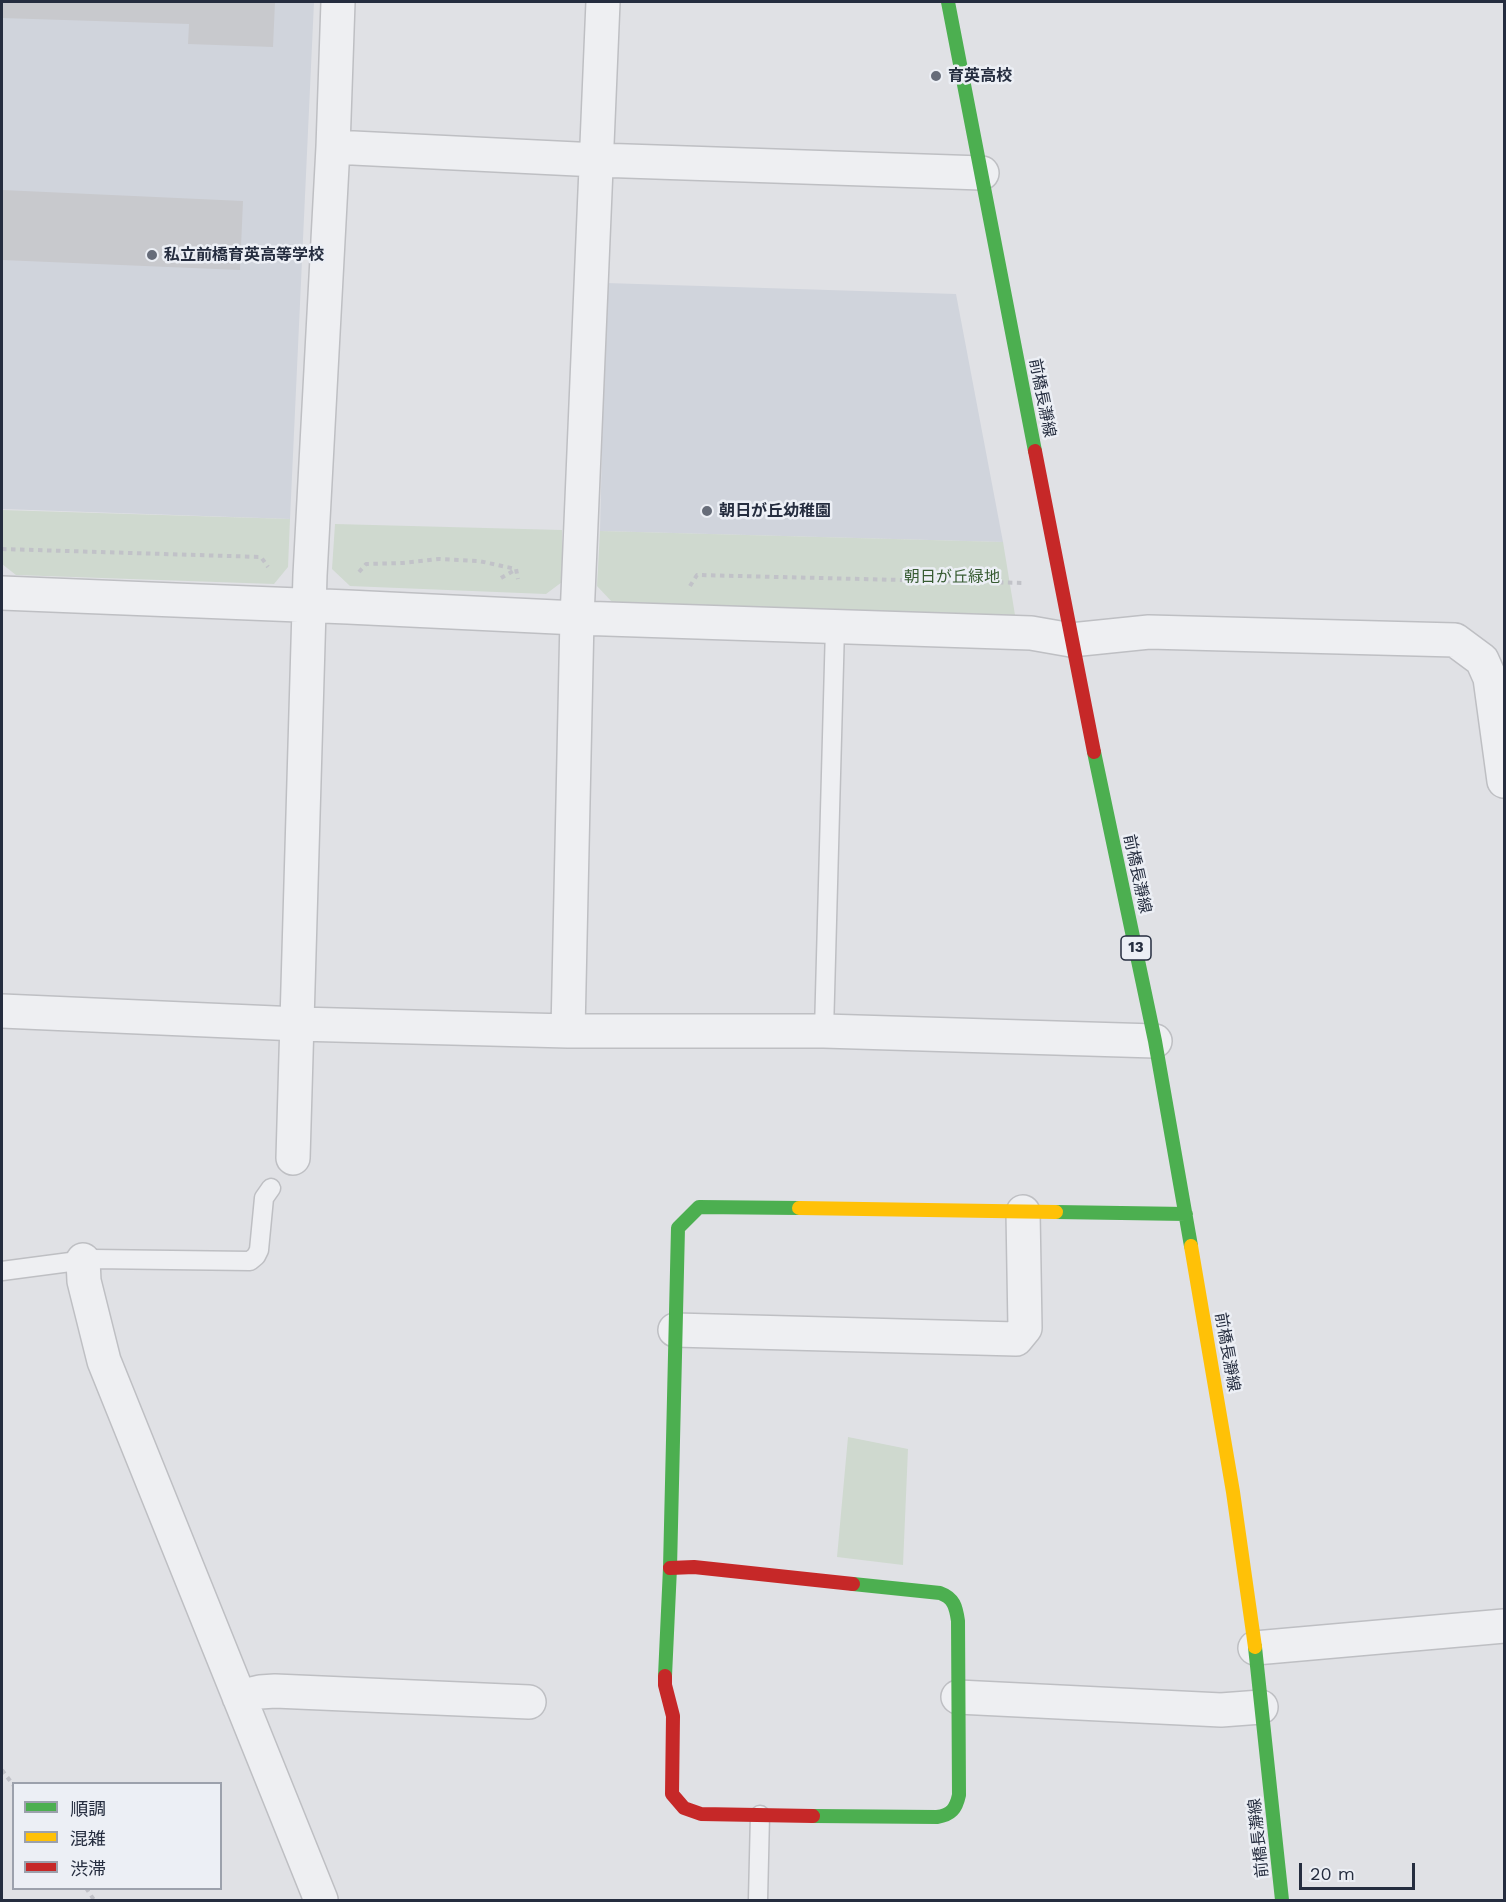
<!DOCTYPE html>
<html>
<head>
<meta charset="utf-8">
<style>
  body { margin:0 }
  #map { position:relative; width:1506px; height:1902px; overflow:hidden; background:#e0e1e5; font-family:"Work Sans","Noto Sans JP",sans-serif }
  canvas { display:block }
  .frame { position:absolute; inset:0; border:3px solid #252d3f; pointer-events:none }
  .legend { position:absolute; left:12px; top:1782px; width:210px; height:108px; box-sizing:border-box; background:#eceff5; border:2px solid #9ca1ac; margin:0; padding:8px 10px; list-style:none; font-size:18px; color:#252d3f }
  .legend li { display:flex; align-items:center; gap:12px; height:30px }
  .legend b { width:30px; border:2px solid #9ca1ac }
  .scale { position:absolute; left:1299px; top:1863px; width:116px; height:27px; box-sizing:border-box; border:3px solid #252d3f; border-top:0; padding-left:8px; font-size:18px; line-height:21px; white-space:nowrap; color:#252d3f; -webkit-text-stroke:4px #eceff5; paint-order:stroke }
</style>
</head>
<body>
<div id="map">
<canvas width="1506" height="1902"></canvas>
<div class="frame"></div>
<ul class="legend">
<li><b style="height:8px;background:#4caf50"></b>順調</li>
<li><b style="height:8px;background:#ffc107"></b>混雑</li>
<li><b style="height:8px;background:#c62828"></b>渋滞</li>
</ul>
<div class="scale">20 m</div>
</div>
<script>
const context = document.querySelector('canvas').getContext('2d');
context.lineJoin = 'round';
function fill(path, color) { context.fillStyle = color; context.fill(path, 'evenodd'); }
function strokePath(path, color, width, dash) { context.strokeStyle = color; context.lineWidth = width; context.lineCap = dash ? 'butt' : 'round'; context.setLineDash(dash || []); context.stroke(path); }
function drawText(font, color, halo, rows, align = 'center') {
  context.font = font + ' "Work Sans","Noto Sans JP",sans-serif'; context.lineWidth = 5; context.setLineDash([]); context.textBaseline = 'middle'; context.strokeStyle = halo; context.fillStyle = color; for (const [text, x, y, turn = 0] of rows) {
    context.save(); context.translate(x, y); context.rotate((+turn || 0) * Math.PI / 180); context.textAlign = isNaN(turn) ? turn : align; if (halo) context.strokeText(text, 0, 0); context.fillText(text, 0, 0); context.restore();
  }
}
fill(new Path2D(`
  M2,2H314L290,519L2,509Z
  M606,283L956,294L1003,542L600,531Z`), '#d0d4dc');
fill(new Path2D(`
  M2,510L290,519L288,567L274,584L16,575L2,564Z
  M335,524L562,530V582L546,594L350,586L332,569Z
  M600,531L1003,542L1015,615L613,603L597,586Z
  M848,1437L908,1449L903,1565L837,1557Z`), '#cfd9cf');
fill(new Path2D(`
  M2,2H275L273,47L188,44L189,24L2,18Z
  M2,190L243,201L240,270L2,260Z`), '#c8c9cd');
const lane = new Path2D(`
  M824,1031L835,627
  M2,1271L93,1259L250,1261L256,1256L259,1250L264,1198L271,1188
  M758,1900L760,1815`);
const street = new Path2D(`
  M333,147L597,160L982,173
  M2,593L348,607L577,618L1031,633L1071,640L1149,632L1455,640L1482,660L1490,678L1504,781
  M2,1011L298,1024L568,1031H824L1155,1041
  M568,1031L577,618L603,2
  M293,1158L310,575L333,147L338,2
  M83,1260L84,1281L104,1361L321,1900
  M675,1330L1016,1339L1025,1328L1023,1212
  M1255,1648L1504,1626
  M239,1697L260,1692L275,1691L529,1702
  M958,1697L1221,1710L1261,1707`);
strokePath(lane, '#bebfc3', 21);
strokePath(street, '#bebfc3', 36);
strokePath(new Path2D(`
  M2,549L261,557L268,567
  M359,572L366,564L403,563L439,559L479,561L516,569L518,579
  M501,578L515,570
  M690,586L697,575L1024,583
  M2,1770L14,1786
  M86,1888L94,1900`), '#c1c2c8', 4, [4.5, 4.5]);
strokePath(lane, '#eeeff2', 18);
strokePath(street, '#eeeff2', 33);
strokePath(new Path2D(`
  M948,2L1035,451
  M1094,752L1155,1041L1191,1246
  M1056,1212L1186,1214
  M1255,1647L1282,1900
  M665,1676L670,1568L678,1228L699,1207L799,1208
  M813,1816L937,1817C951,1815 956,1809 959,1795L958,1621C956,1607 954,1598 940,1593L853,1584`), '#4caf50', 14);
strokePath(new Path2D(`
  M799,1208L1056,1212
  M1191,1246L1233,1492L1255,1647`), '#ffc107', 14);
strokePath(new Path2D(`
  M1035,451L1094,752
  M670,1568L694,1567L853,1584
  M665,1676V1685L673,1716L672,1794L684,1808L701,1814L813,1816`), '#c62828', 14);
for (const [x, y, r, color] of [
  [936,76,6,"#666c79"],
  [152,255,6,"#666c79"],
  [707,511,6,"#666c79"]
]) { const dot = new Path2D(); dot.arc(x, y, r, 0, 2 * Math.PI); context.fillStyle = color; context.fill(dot); strokePath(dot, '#eceff5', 2); }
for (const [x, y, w] of [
  [1136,948,30]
]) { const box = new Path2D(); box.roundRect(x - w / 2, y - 12, w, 24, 4.5); context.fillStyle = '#eceff5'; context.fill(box); strokePath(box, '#252d3f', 1.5); }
drawText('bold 15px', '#252d3f', null, [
  ["13",1136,948]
]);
drawText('bold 16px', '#252d3f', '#eceff5', [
  ["育英高校",948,76],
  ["私立前橋育英高等学校",164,255],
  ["朝日が丘幼稚園",719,511]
], 'left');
drawText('16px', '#252d3f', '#eceff5', [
  ["前橋長瀞線",1042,398,79],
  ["前橋長瀞線",1137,874,78],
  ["前橋長瀞線",1227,1352,80],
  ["前橋長瀞線",1259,1838,-96]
]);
drawText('16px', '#375b32', '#eceff5', [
  ["朝日が丘緑地",952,577]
]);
</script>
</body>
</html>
